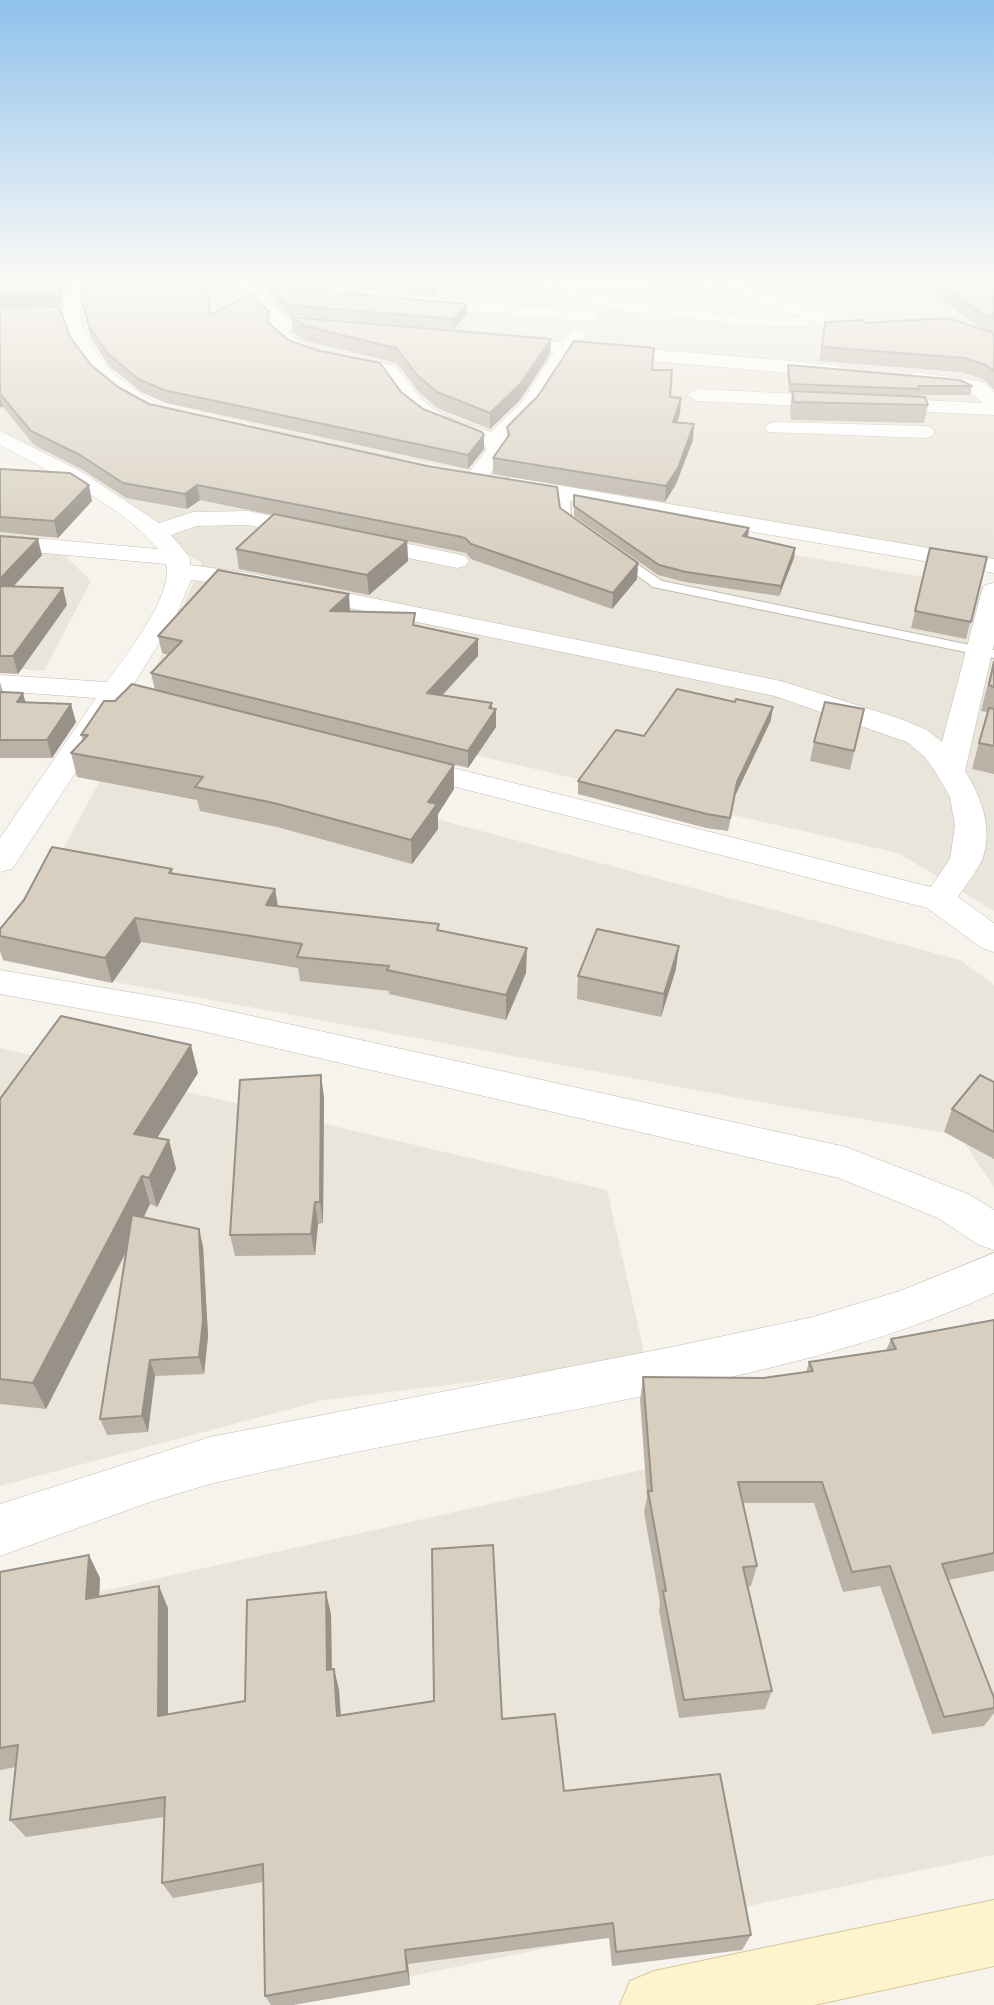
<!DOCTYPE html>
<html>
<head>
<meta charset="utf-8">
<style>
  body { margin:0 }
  canvas { display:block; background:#f6f3ec }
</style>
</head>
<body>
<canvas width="994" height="2005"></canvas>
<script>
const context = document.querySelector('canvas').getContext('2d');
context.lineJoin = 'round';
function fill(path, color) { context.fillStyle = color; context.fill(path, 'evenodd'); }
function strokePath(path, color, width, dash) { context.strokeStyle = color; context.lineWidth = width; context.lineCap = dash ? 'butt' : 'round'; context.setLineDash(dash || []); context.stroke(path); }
fill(new Path2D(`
  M114,279H502L662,323L872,326L801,292L745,279H994V562L356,451L171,404Z
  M0,321L26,368L468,499L994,589V911L898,853L150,680L202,563L0,437Z
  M0,493L91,581L44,671L0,667Z
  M125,735L960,960L994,985V1187L959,1135L782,1106L2,961Z
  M0,1048L607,1190L646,1361L324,1400L0,1486Z
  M972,1320L994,1356V1855L272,2005H0V1614L775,1440Z`), '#eae5da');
const service = new Path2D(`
  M564,489L570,492L571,517L584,526V532H576L559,518L558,492Z
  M616,550L662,581L994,650V658L653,587L612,557L610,554Z`);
const minor = new Path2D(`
  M72,279H88C62,330 110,378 153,401L156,405L153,409C118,418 68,345 63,315C61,301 66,291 72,279Z
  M231,279H248L287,318L347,324L350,328L347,332L341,333L289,329L288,332C314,357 362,356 396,366C429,414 437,414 491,432L522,402L554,352L494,346L491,342L494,338L500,337L561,342L572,329L578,328L587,333L579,343L836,365L845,371L836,377L571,354L535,410L504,442L507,449L483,484H467L464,479L487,449L484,444C429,424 415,425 382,374C347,363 294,365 270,333L273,324Z
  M514,279C552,277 587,294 624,301C681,312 743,315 801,317L740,295L653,284L645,279H687L743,286L831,316L877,320L886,325C874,336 826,326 810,320L809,326L803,327L750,325L624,311L516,282Z
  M419,297L591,312L599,317L591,322L413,305L411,302L413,299Z
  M915,372L981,381L994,392V415L697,401L687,395L697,389L983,403L968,390L908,382L906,378Z
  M775,422L925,426L932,428L935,432L932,436L925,438L768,432L765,428L768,424Z
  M0,431L82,472L159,523L193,512L248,511L457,554L465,556L469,561L465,566L457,568L248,525L196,526L171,535L190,558V565L248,573L781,681L901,719L927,730L942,742L982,590L985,585L994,583V644L965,771C981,797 994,829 982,860C976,873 965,885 958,897L994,923V952L982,948L927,908L394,771L390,765L394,759L405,756L931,887L950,859L955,826L950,797L936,773L925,757L907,742L775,696L248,587L191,580L177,614L132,687L182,700L186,706L182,712L172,714L122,702L12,869L0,872V838L96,698L0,691V675L107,682C125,656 174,596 166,564L0,549V535L158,549C121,504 51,473 0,445Z
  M510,477L994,559V573L502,489L499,484L502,479Z
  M0,970L193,1003L846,1147L968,1194L994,1210V1250L979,1245L938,1218L839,1178L193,1029L0,994Z
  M994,1253V1293C881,1345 759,1372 638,1397C495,1426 352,1450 210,1484L150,1502L0,1556V1504L210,1437L672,1347L813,1317L900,1291Z`);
const secondary = new Path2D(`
  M994,1900V1966L814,2005H620L630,1981L654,1971Z`);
strokePath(service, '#c2bbae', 2);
strokePath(minor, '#c2bbae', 1);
strokePath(secondary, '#d6c79b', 2);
fill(service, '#fff');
fill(minor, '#fff');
fill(secondary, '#fff3cd');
fill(new Path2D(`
  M293,279H438L436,296L294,284Z
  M914,279H994V333L979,327Z
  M269,287L467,304V314L453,330L288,315L270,297Z
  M81,297L270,325L290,341L401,392L423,409L484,449L468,469L166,403L141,392L109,366L91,339Z
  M0,309L70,337L91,365L118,387L149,404L560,508L638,563L637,579L612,609L471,559L466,553L407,541L408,561L369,595L239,569L236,549L273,515L200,500L187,509L126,498L83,470L34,445L3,407H0Z
  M291,317L551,339L550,354L520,400L490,429L437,408L419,392L397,363L306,341L293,332Z
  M825,322L865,323L994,333V389L983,379L961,372L819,361Z
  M788,365L972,386L970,395H918L917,397L928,405L924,423L791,420L790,408L792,393L789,392L787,374Z
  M652,370L670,397L681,398L680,413L677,423L693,440L676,484L665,502L493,474V458L507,438V427Z
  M0,469L92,501L58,538L0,532Z
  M574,495L748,537L795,548L794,558L779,596L685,582L658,575L574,516Z
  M0,536L42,555L14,586L67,605L18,674L0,673Z
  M930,548L987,557L966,639L911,628Z
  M350,611L415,625L478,656L442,696L492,703V709L496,727L468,768L348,738L454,789L438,814V829L412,864L277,827L200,811L197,800L77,777L71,753L83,740L81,735L115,701L155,690L151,673L169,655L162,653L158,636Z
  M994,659V774L972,769L987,712L981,711Z
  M0,682L3,692L76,722L52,758H0Z
  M864,709L850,770L810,761L814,742Z
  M771,720L735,796L728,831L706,828L578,794V781L644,736Z
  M172,869L173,874L275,889L278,907L439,930L526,973L506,1020L389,994V991L300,981L298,968L141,942L112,983L3,960L0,951V929Z
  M676,969L661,1017L577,999L578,976Z
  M198,1073L157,1138L169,1140L176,1169L157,1207L150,1204L144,1217L203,1246L208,1336L204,1374L155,1376L148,1432L107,1435L100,1419L127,1251L46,1409L0,1404V1099Z
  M994,1082V1159L944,1132L952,1109Z
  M324,1097L323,1223L318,1224L315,1255L235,1256L230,1235Z
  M994,1320V1571L948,1580L994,1698V1713L984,1726L932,1734L880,1586L843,1592L814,1503H743L757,1566L751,1586L748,1587L772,1691L765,1709L679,1718L659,1611L660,1603L644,1512L647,1497L640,1400L643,1377L763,1378L806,1372L809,1362L886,1350L891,1339Z
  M0,1572L100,1578L99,1597L168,1608V1714L245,1701L331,1614L332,1670L334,1669L339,1690L341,1715L502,1719L564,1791L751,1935L742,1950L612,1966L609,1938L408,1964L410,1985L293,2005H271L265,1996L263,1882L173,1898L162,1883L164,1817L26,1837L10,1820L16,1767L0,1770Z`), '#bab2a6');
fill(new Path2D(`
  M60,279H69L63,291L61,304L0,308V296Z
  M436,279H438L436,296Z
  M467,304V314L453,330V319Z
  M551,339L550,354L520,400L490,429V413Z
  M0,396L3,407H0Z
  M681,398L680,413L672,438L673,422Z
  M694,424L693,440L676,484L665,502L666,486Z
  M484,435V449L468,469V455Z
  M89,485L92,501L58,538L54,521Z
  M197,485L200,500L187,509L185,494Z
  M749,528L748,538L743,536Z
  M38,539L42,555L0,601V579Z
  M407,541L408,561L369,595L367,575Z
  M795,548L794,558L779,596L781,586Z
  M638,563L637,579L612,609L613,593Z
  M63,588L67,605L18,674L13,656Z
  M349,594L350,611H330Z
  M478,639V656L427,711V693Z
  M23,693L28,711L17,702Z
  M492,703V715L496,709V727L468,768V751Z
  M71,704L76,722L52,758L47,740Z
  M773,707L771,720L735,796L728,831L737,782Z
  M454,765V789L438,814V829L412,864L411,840L428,802Z
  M275,889L279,913L266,905Z
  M135,918L141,942L112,983L105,958Z
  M679,946L676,969L661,1017L664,994Z
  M527,948L526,973L506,1020V995Z
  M191,1045L198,1073L142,1162L134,1134Z
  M321,1075L324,1097L323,1223L320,1202Z
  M169,1140L176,1169L157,1207L149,1178Z
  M142,1176L150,1204L46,1409L33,1383Z
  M315,1202L318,1224L315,1255L311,1234Z
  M199,1229L203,1246L208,1336L204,1374L199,1357Z
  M150,1360L155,1376L148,1432L142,1416Z
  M89,1555L100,1578L98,1621L86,1599Z
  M159,1586L168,1608V1736L158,1716Z
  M326,1592L331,1614L332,1691L327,1670Z
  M334,1669L339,1690L342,1736L337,1716Z
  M405,1950L408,1964L410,1985L407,1971Z`), '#979187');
const building = new Path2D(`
  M0,279H60L58,291L0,296Z
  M84,279H204L211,315L251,294L269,312L267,322L290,341L320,351L380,363L401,392L423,409L482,432L484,435L468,455L164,390L138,379L107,353L89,326L81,297L82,283Z
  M934,279H994V318L982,314Z
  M269,287L467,304L453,319L287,305Z
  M59,306L70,337L91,365L118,387L149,404L427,466L557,487L560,508L638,563L613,593L471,544L465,538L457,536L197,485L185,494L123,483L80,455L31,431L0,394V309Z
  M291,317L551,339L520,384L490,413L437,392L418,376L396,348L305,326Z
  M947,318L994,333V371L986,365L965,358L822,347L825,322L863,320L865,323Z
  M574,341L654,348L652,370H672L670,397L681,398L673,422L694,424L678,468L666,486L493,458L509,435L507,427L538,396Z
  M788,365L960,380L972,386H918L919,389L790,384Z
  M792,391L925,397L928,405L794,402Z
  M0,469L70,473L89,485L54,521L0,517Z
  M574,495L749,528L743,536L795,548L781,586L686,572L659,565L574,506Z
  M274,514L407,541L367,575L236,549Z
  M0,536L38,539L0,579Z
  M930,548L987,557L971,622L915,611Z
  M218,570L349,594L330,611L415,613L413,625L478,639L427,693L492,703L489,708L496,709L468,751L151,673L182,641L158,636Z
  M0,586L63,588L13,656H0Z
  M994,662V687L989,685Z
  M132,684L454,765L428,802L437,804L411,840L274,803L195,787L203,777L71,753L88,735H81L104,701H115Z
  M677,689L735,702L736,699L773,707L737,782L730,818L707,814L578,781L616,730L644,736Z
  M0,692L23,693L17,702L71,704L47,740H0Z
  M825,702L864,709L854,751L814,742Z
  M989,708L994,709V746L979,743Z
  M52,847L172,869L169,873L275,889L266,905L439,924L437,930L527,948L506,995L387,970L389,966L297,957L302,944L135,918L105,958L0,936V929L24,900Z
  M597,929L679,946L664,994L578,976Z
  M61,1016L191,1045L134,1134L169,1140L149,1178L142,1176L33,1383L0,1379V1099Z
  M321,1075L320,1202H315L311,1234L230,1235L240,1080Z
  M980,1075L994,1082V1132L952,1109Z
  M132,1215L199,1229L203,1320L199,1357L150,1360L142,1416L100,1419Z
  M994,1320V1553L942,1564L994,1698V1708L944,1717L890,1566L852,1572L822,1482H738L757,1566L743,1567L772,1691L684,1700L663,1591H666L648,1491H652L643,1377L763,1378L813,1371L809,1362L896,1349L891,1339Z
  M493,1545L502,1719L555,1714L564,1791L720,1774L751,1935L616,1952L613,1923L405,1950L407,1971L265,1996L263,1864L162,1883L165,1797L10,1820L18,1745L0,1748V1572L89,1555L86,1599L159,1586L158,1716L245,1701L247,1600L326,1592L327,1670L334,1669L337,1716L434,1701L432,1549Z`);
fill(building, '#d8cfc1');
strokePath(building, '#979187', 2);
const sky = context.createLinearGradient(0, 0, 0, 559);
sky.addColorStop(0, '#8fc1ec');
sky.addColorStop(0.5, '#fbfaf6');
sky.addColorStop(1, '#fbfaf600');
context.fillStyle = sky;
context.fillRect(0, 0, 994, 559);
</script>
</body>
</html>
